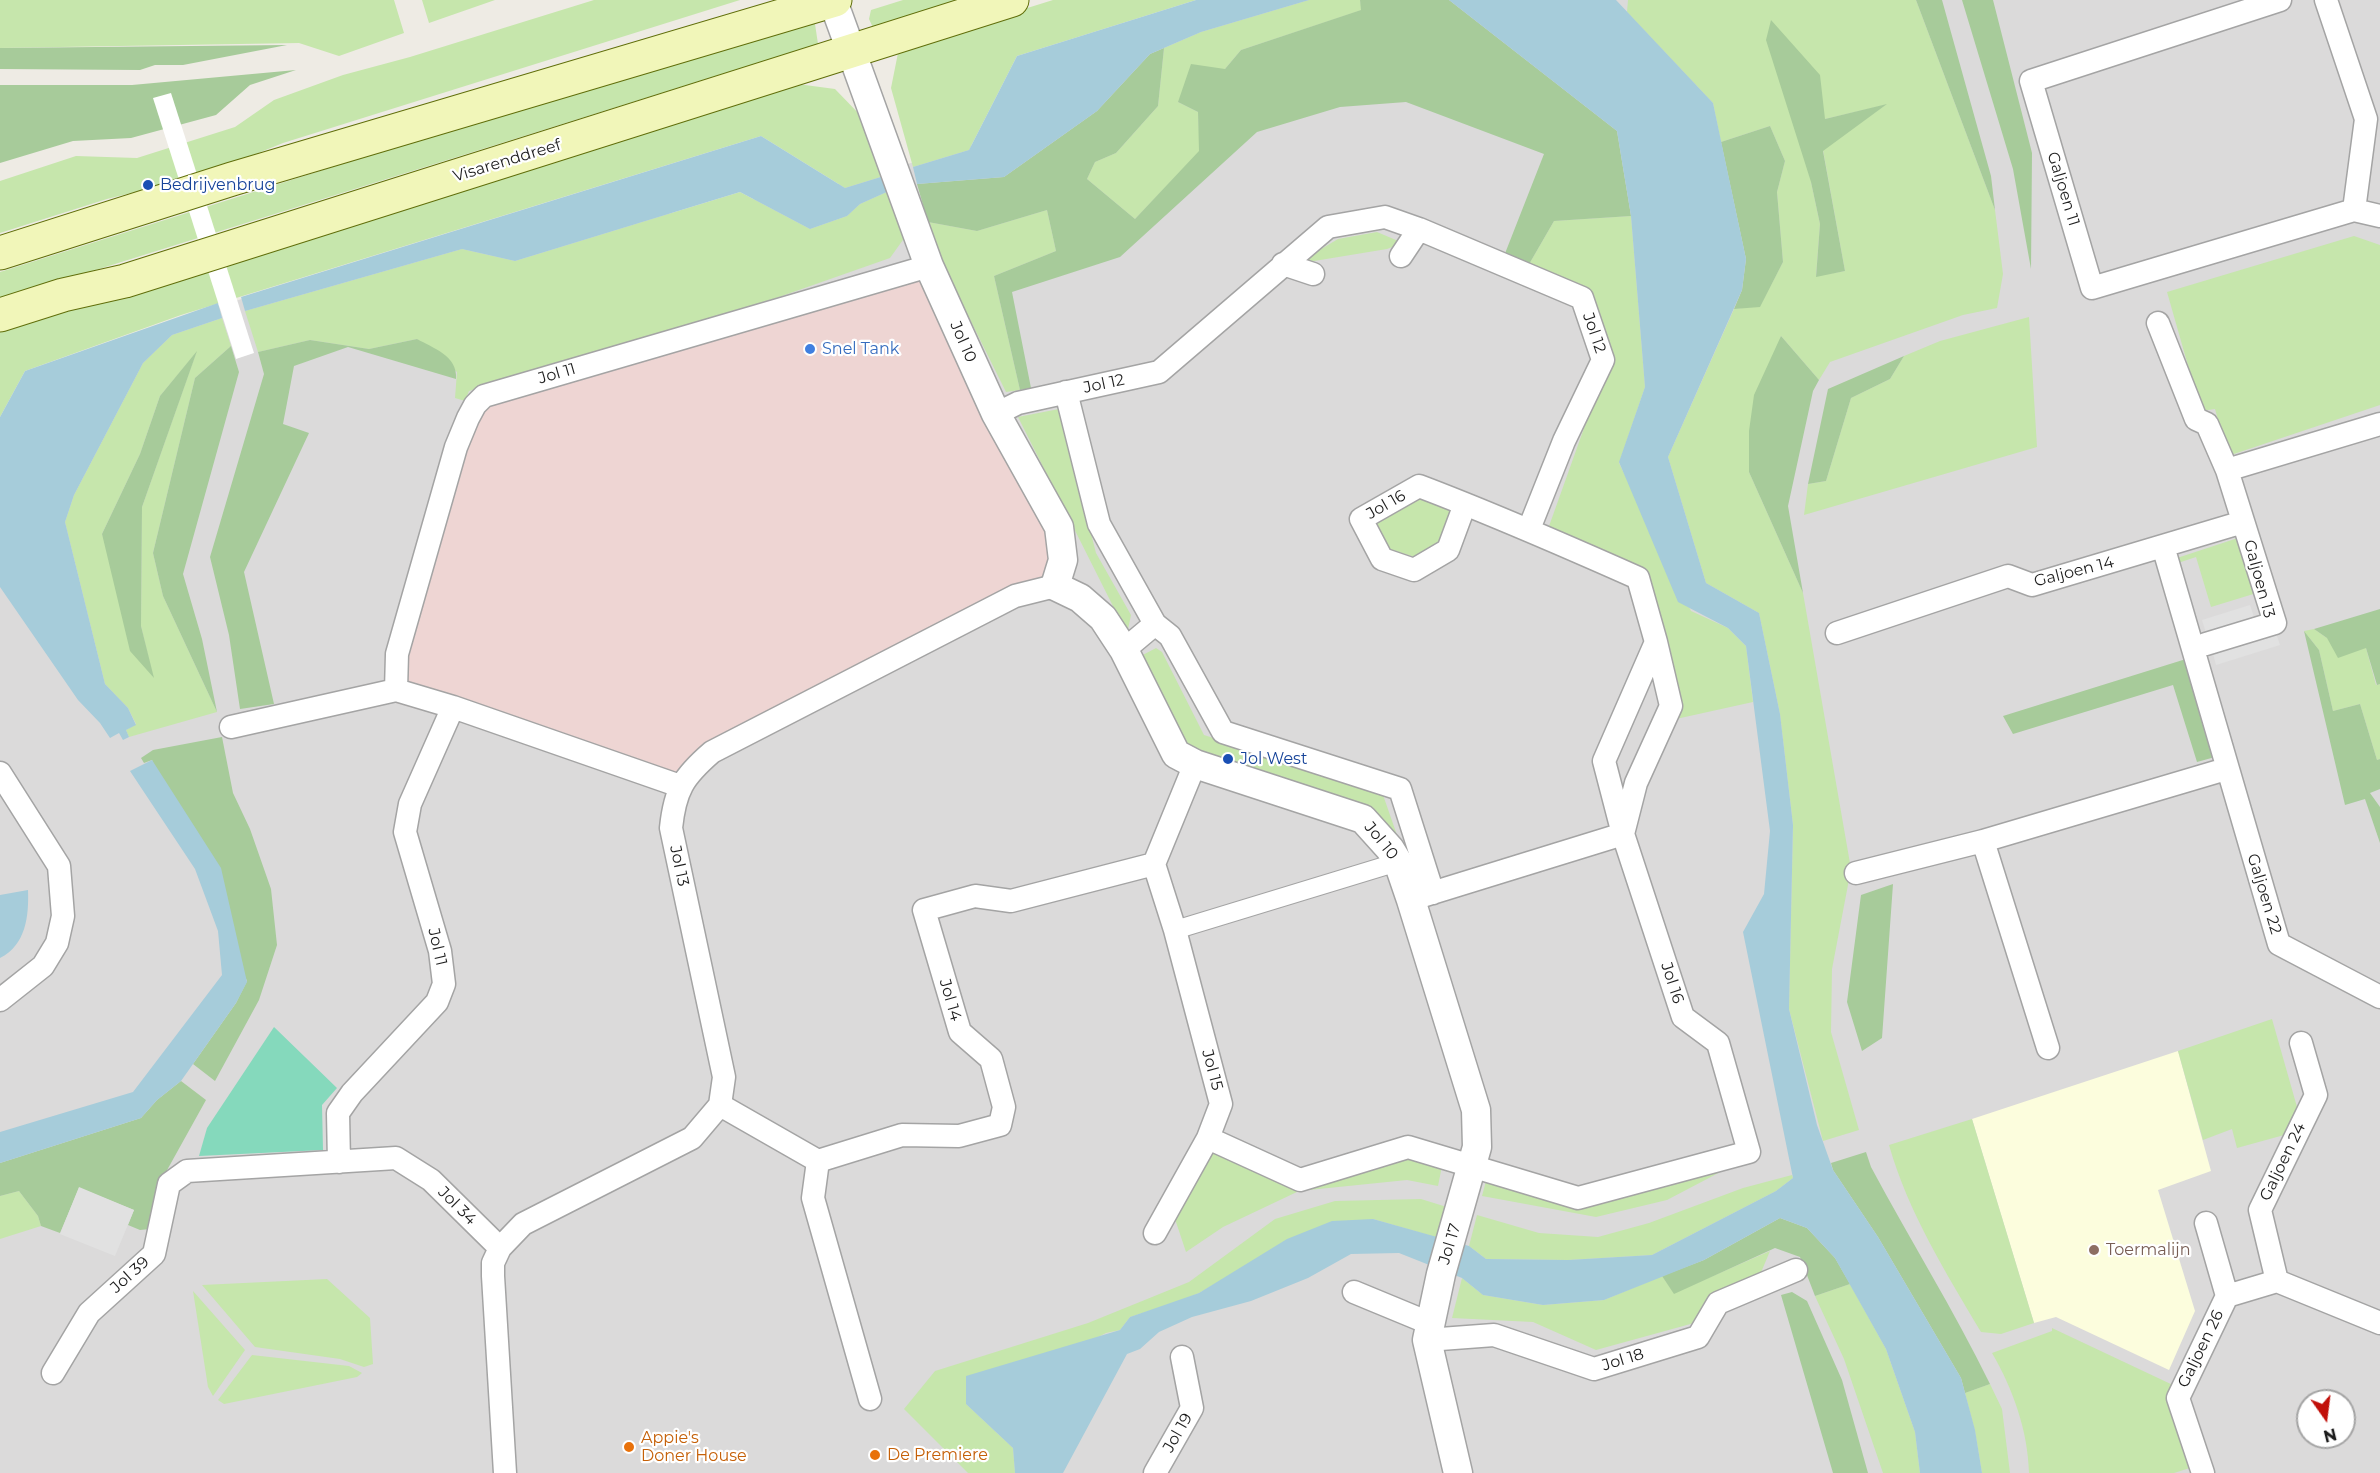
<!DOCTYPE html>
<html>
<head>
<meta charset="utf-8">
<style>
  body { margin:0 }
  #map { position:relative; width:2380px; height:1473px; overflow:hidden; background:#eeebe4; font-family:Montserrat,sans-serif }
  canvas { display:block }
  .north { position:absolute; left:2296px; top:1389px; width:60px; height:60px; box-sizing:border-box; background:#fff; border:2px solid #a5a5a5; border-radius:50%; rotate:166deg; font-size:16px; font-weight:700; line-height:24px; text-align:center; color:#1d1d1d }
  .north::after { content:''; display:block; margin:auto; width:21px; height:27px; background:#c1100a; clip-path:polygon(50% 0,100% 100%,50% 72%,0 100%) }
</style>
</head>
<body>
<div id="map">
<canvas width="2380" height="1473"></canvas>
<div class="north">N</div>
</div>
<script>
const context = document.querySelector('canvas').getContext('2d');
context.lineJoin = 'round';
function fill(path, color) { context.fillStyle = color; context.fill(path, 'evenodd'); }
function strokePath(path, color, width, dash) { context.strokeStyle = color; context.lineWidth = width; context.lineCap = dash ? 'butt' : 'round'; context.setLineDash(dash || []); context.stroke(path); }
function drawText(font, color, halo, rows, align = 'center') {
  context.font = font + ' Montserrat,sans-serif'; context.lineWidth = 4.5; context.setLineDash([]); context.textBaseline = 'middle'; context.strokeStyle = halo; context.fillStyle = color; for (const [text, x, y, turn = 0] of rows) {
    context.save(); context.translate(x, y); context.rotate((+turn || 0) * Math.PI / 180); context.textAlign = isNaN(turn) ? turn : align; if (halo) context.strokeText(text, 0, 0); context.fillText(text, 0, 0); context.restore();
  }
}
fill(new Path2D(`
  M1215,0H2380V1473H0V437L118,340L323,272L832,186L1004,136ZM2308,1401H2344V1437H2308Z`), '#dbdada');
fill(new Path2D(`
  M928,264L1077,562L677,785L393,702L475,399Z`), '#eed5d3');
fill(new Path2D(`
  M2178,1051L2211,1171L2158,1190L2195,1311L2169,1370L2056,1317L2034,1323L1972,1119Z`), '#fcfddd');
fill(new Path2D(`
  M0,0H394L404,33L339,56L299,43L0,48Z
  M422,0H495L429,23Z
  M594,0H740L283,143L204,175L107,199L0,233V181L76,156L137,158L235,127L274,100L343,75L410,57Z
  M903,0H973L874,30L869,19L871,10Z
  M1053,0H1196L1017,56L969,150L913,167L891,88L899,48Z
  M1309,0H1360L1362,10L1241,50L1225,69L1178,102L1198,112L1200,151L1135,219L1087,179L1095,162L1116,153L1158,106L1164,48L1201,32Z
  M1628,0H1916L1995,210L2003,274L1997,308L1963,315L1830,362L1819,380L1781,336L1749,472L1803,593L1851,869L1832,969L1831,1032L1859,1130L1823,1141L1789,1009L1793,825L1780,714L1759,613L1706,583L1668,457L1734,309L1760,306L1783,262L1777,192L1785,161L1770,126L1721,142L1713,103L1627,12ZM1885,105L1823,150L1845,271L1816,276L1820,224L1811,182L1825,119Z
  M801,19L815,24L818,44L0,300V272Z
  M790,83L835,89L864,119L884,176L845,188L761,136L181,315L25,371L0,417V330Z
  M889,191L905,237L890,258L779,297L469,391L465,401L455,398L457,372L417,339L369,349L310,340L258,352L245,311L462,249L515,261L740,192L810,229L847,216L860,204Z
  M1047,210L1056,251L994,276L1020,390L1006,392L936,251L928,222L977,231Z
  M1631,216L1645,387L1619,463L1691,611L1728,628L1746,646L1753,702L1676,719L1638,567L1548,529L1608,361L1590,292L1528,266L1554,221Z
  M1377,232L1403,243L1387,249L1296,264L1338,239Z
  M2354,236L2380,245V405L2228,456L2215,409L2201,411L2167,292Z
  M2029,317L2037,447L1804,515L1808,484L1826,481L1851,398L1890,379L1904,356L1940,341Z
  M222,318L231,346L195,378L153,553L163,596L217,712L129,737L126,730L136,724L128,708L105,684L65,522L74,495L143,363L172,335ZM196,353L142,507L141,626L153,677L102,534L140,454L160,396Z
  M1059,409L1096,553L1131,615L1127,634L1018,417Z
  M1413,494L1452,510L1440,548L1418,558L1380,546L1370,515Z
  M2241,537L2260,592L2211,607L2196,557L2178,563L2177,558Z
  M2314,629L2327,638L2366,648L2376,685L2380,684V759L2377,760L2360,704L2333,711L2319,650L2304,631Z
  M1156,648L1162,652L1204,735L1382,792L1398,838L1393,830L1369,812L1187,745L1139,657Z
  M2272,1019L2301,1121L2295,1132L2237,1148L2232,1129L2203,1140L2178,1051Z
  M1972,1119L2034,1323L2001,1334L1981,1332C1946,1273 1908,1212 1889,1145Z
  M1211,1148L1317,1184L1425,1155L1442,1166L1438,1186L1407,1180L1299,1191L1223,1227L1186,1252L1174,1216Z
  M1747,1158L1667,1200L1596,1217L1482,1196L1486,1181L1586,1206Z
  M1792,1175L1793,1178L1776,1191L1652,1255L1568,1260L1486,1259L1469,1246L1477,1215L1539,1233L1598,1237L1649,1223L1743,1188Z
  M19,1191L38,1216L41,1226L0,1239V1196Z
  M1421,1199L1450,1208L1442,1239L1373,1219L1237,1271L1199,1293L1177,1302L1130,1317L1120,1330L1106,1333L966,1404L1013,1448L1015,1473H968L904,1409L935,1371L1088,1323L1189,1282L1275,1219L1335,1201Z
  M1770,1251L1757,1282L1705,1320L1596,1350L1533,1322L1452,1318L1462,1278L1483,1295L1543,1305L1604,1300L1662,1276L1674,1293Z
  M327,1279L370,1318L373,1364L364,1367L340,1359L255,1347L202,1285Z
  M1850,1284L1886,1349L1915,1432L1920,1473H1883L1844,1359L1815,1296Z
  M193,1291L245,1350L213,1396L208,1387Z
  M2052,1328L2175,1386L2193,1467L2174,1473H2029C2028,1431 2013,1389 1992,1353L2052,1331Z
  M252,1355L349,1366L362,1373L357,1377L224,1404L218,1400Z
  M1990,1384L2002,1409L2010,1473H1982L1975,1431L1965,1393Z`), '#c6e6ac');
fill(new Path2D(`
  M1360,0H1449L1617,131L1631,216L1554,221L1528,266L1504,256L1544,154L1406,102L1340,107L1257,132L1120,257L1012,292L1031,388L1020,390L994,276L1056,251L1047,210L977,231L928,222L917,184L1004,177L1097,111L1150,54L1164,48L1158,106L1116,153L1095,162L1087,179L1135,219L1199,151L1198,112L1178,102L1191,64L1225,69L1241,50L1361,10Z
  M1916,0H1942L1991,176L1995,210Z
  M1962,0H1993L2032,153L2031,269L2013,169Z
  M1771,20L1820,75L1825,119L1887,104L1823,151L1845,271L1816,277L1820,224L1811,182L1766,40Z
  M287,45L183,65H155L140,70L0,69V48Z
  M296,70L250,85L216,115L131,138L73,141L0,163V85H132Z
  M1770,126L1785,161L1777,192L1783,262L1760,307L1734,309L1742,290L1746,259L1721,142Z
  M1781,336L1819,380L1813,391L1788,506L1803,593L1749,472V431L1754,395Z
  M417,339C433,348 458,356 456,379L348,347L294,366L283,424L309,433L244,572L274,704L240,709L229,635L210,557L264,374L258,352L310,340L369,349Z
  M231,346L239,372L183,574L202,639L217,712L163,596L153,553L195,378Z
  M197,351L142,507L141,626L154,678L130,651L102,534L140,454L160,396Z
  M1904,356L1890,379L1851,398L1826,481L1808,484L1828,389Z
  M2380,609V684L2377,685L2366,648L2338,658L2327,638L2314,629Z
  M2304,631L2319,650L2333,711L2360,704L2377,760L2380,759V789L2370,793L2380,807V843L2365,799L2345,805Z
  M2186,659L2215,757L2197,762L2173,685L2013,734L2003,716Z
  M222,737L233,793L250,829L271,889L277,945L259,1000L215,1081L193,1064L236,1003L247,981L152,760L144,763L141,758L153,750Z
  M1893,884L1882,1038L1862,1051L1847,1002L1861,895Z
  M181,1081L206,1100L156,1190L150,1229L140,1230L128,1225L134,1210L79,1188L60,1233L41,1226L38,1216L19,1191L0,1196V1163L141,1118L157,1100Z
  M1866,1152L1871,1167C1910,1240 1954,1310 1990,1384L1965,1393L1961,1378L1878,1237L1833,1170L1831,1163Z
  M1780,1218L1807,1228L1835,1258L1850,1284L1815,1296L1800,1257L1775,1248L1674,1294L1662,1276L1704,1260Z
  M1792,1292L1807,1301L1842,1380L1868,1473H1833L1781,1295Z`), '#a7cb9a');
fill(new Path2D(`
  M274,1027L337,1088L322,1105L323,1150L199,1156L207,1128Z`), '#85d9bc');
fill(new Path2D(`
  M2250,605L2255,620L2207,636L2202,620Z
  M2275,630L2280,645L2216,665L2212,650Z
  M79,1187L134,1210L115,1256L60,1234Z`), '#e1e1e1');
fill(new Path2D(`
  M1196,0H1309L1201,32L1150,54L1097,111L1004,177L917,184L913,167L969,150L1017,56Z
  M1449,0H1616L1713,103L1746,259L1742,290L1668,457L1706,583L1759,613L1780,714L1793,825L1789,1009L1817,1125L1833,1170L1878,1237L1961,1378L1975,1430L1982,1473H1920L1915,1432L1886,1349L1835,1258L1807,1228L1780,1218L1704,1260L1604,1300L1543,1305L1483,1295L1462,1278L1399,1253L1351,1254L1308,1278L1251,1301L1192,1317L1159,1332L1140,1349L1127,1354L1063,1473H1015L1013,1448L966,1404V1376L1120,1330L1130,1317L1199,1293L1287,1239L1332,1221L1373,1219L1469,1246L1486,1259L1568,1260L1652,1255L1776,1191L1793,1178L1743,932L1764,894L1770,831L1746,646L1728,628L1678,602L1619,462L1645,387L1631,216L1617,131Z
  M761,136L845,188L884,176L889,191L860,204L847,216L810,229L740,192L515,261L462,249L245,311L241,297Z
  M218,303L222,318L172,335L143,363L74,495L65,522L105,684L128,708L136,725L126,730L129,737L123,740L119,733L110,738L100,723L78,700L0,587V417L25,371Z
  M152,760L221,868L247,982L236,1003L181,1081L157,1100L141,1118L0,1163V1132L133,1092L222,975L218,931L195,869L130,771Z
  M28,890C29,916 26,945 0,958V895Z`), '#a6ccda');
fill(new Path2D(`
  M171,93L254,353L236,359L153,98Z`), '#fff');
const pedestrian = new Path2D(`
  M1175,930L1398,862`);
const minor = new Path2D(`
  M2280,0L2031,81L2092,288L2354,210L2380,216
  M2326,0L2366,119L2354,210
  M1401,256L1419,229
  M1283,264L1313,274
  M2158,323L2196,419L2207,424L2227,470L2275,623L2206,644
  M1066,392L1099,524L1155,624L1170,636L1223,732L1400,789L1433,893
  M996,414L1018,403L1159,372L1328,227L1385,217L1419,229L1582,298L1603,360L1564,441L1529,529
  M2227,470L2380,424
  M2163,546L2279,944L2380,997
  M1837,633L2008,576L2032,585L2243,522
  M1124,650L1155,624
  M396,690L397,654L456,447L468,418L475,405L484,396L929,266
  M231,727L396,690L453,707L680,786
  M0,773L59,866L63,916L57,943L43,966L0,1000
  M1983,841L2048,1048
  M1856,873L1983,841L2226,769
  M1419,897L1623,834L1636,783L1671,706L1656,642
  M2301,1043L2316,1095L2260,1210L2277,1281L2380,1323
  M720,1105L818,1161
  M1208,1138L1300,1180L1408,1147L1578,1198L1749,1152L1718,1043L1683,1017L1623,834L1604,761L1656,642L1638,578C1566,546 1493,514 1419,486L1361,519L1382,559L1414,570L1448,550L1465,504
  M339,1162L338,1113L352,1093L437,1002L444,984L440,951L405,832L410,804L453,707
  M1155,1233L1208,1138L1221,1104L1175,930L1154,864L1195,764
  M500,1248L523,1224L692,1138L720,1105L724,1077L671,828C675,790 683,777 712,752L1015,596L1055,586
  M1354,1292L1429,1323
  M2227,1296L2277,1281
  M1427,1340L1494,1335L1594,1369L1698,1337L1718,1303L1796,1270
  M53,1373L89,1313L154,1254L169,1184L187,1171L396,1158L431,1180L500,1248L493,1263V1276L505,1473
  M870,1399L813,1198L818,1161L902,1135L959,1136L1000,1125L1004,1107L991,1059L960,1032L924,910L975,896L1011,901L1154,864
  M1155,1473L1192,1408L1182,1357
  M2203,1473L2178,1398L2227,1296L2206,1223`);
const tertiary = new Path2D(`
  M833,1L929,266L996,414L1059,527L1063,560L1055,586L1080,598L1103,618L1124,650L1176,754L1195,764L1363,819L1390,849L1398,862L1411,900L1476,1110L1477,1147L1441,1274L1427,1340L1458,1473`);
const secondary = new Path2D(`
  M0,253L232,179L835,0
  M0,315L63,295L125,281L1012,0`);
strokePath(pedestrian, '#a4a4a4', 20);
strokePath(minor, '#a4a4a4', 25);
strokePath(tertiary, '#a4a4a4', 31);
strokePath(secondary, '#606e0a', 35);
strokePath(pedestrian, '#fff', 18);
strokePath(minor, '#fff', 22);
strokePath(tertiary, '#fff', 28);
strokePath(secondary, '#f1f6b9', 33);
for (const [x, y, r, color] of [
  [148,185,6,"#1a4fb4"],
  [810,349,6,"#3f7fe0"],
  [1228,759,6,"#1a4fb4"],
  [2094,1250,6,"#8d6e63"],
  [629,1447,6,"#e8710a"],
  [875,1455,6,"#e8710a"]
]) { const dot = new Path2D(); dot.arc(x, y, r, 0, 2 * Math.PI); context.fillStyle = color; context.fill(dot); strokePath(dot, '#fff', 2); }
drawText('16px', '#1d1d1d', '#fff', [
  ["Visarenddreef",507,161,-17],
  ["Galjoen 11",2063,189,73],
  ["Jol 12",1594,333,71],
  ["Jol 10",963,342,66],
  ["Jol 11",557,374,-16],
  ["Jol 12",1104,384,-12],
  ["Jol 16",1386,505,-30],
  ["Galjoen 14",2074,572,-14],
  ["Galjoen 13",2259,579,75],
  ["Jol 10",1381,841,51],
  ["Jol 13",679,866,78],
  ["Galjoen 22",2264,894,73],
  ["Jol 11",437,947,77],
  ["Jol 16",1672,983,72],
  ["Jol 14",950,1000,74],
  ["Jol 15",1212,1070,75],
  ["Galjoen 24",2283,1162,-64],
  ["Jol 34",457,1206,45],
  ["Jol 17",1450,1244,-73],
  ["Jol 39",130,1275,-42],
  ["Galjoen 26",2201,1349,-64],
  ["Jol 18",1623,1360,-17],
  ["Jol 19",1178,1433,-60]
]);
drawText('16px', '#164399', '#fff', [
  ["Bedrijvenbrug",160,185],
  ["Jol West",1240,759]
], 'left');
drawText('16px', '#366cbe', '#fff', [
  ["Snel Tank",822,349]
], 'left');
drawText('16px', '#785e54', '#fff', [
  ["Toermalijn",2106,1250]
], 'left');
drawText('16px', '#c56008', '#fff', [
  ["Appie's",641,1438],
  ["Doner House",641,1456],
  ["De Premiere",887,1455]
], 'left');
</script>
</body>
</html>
